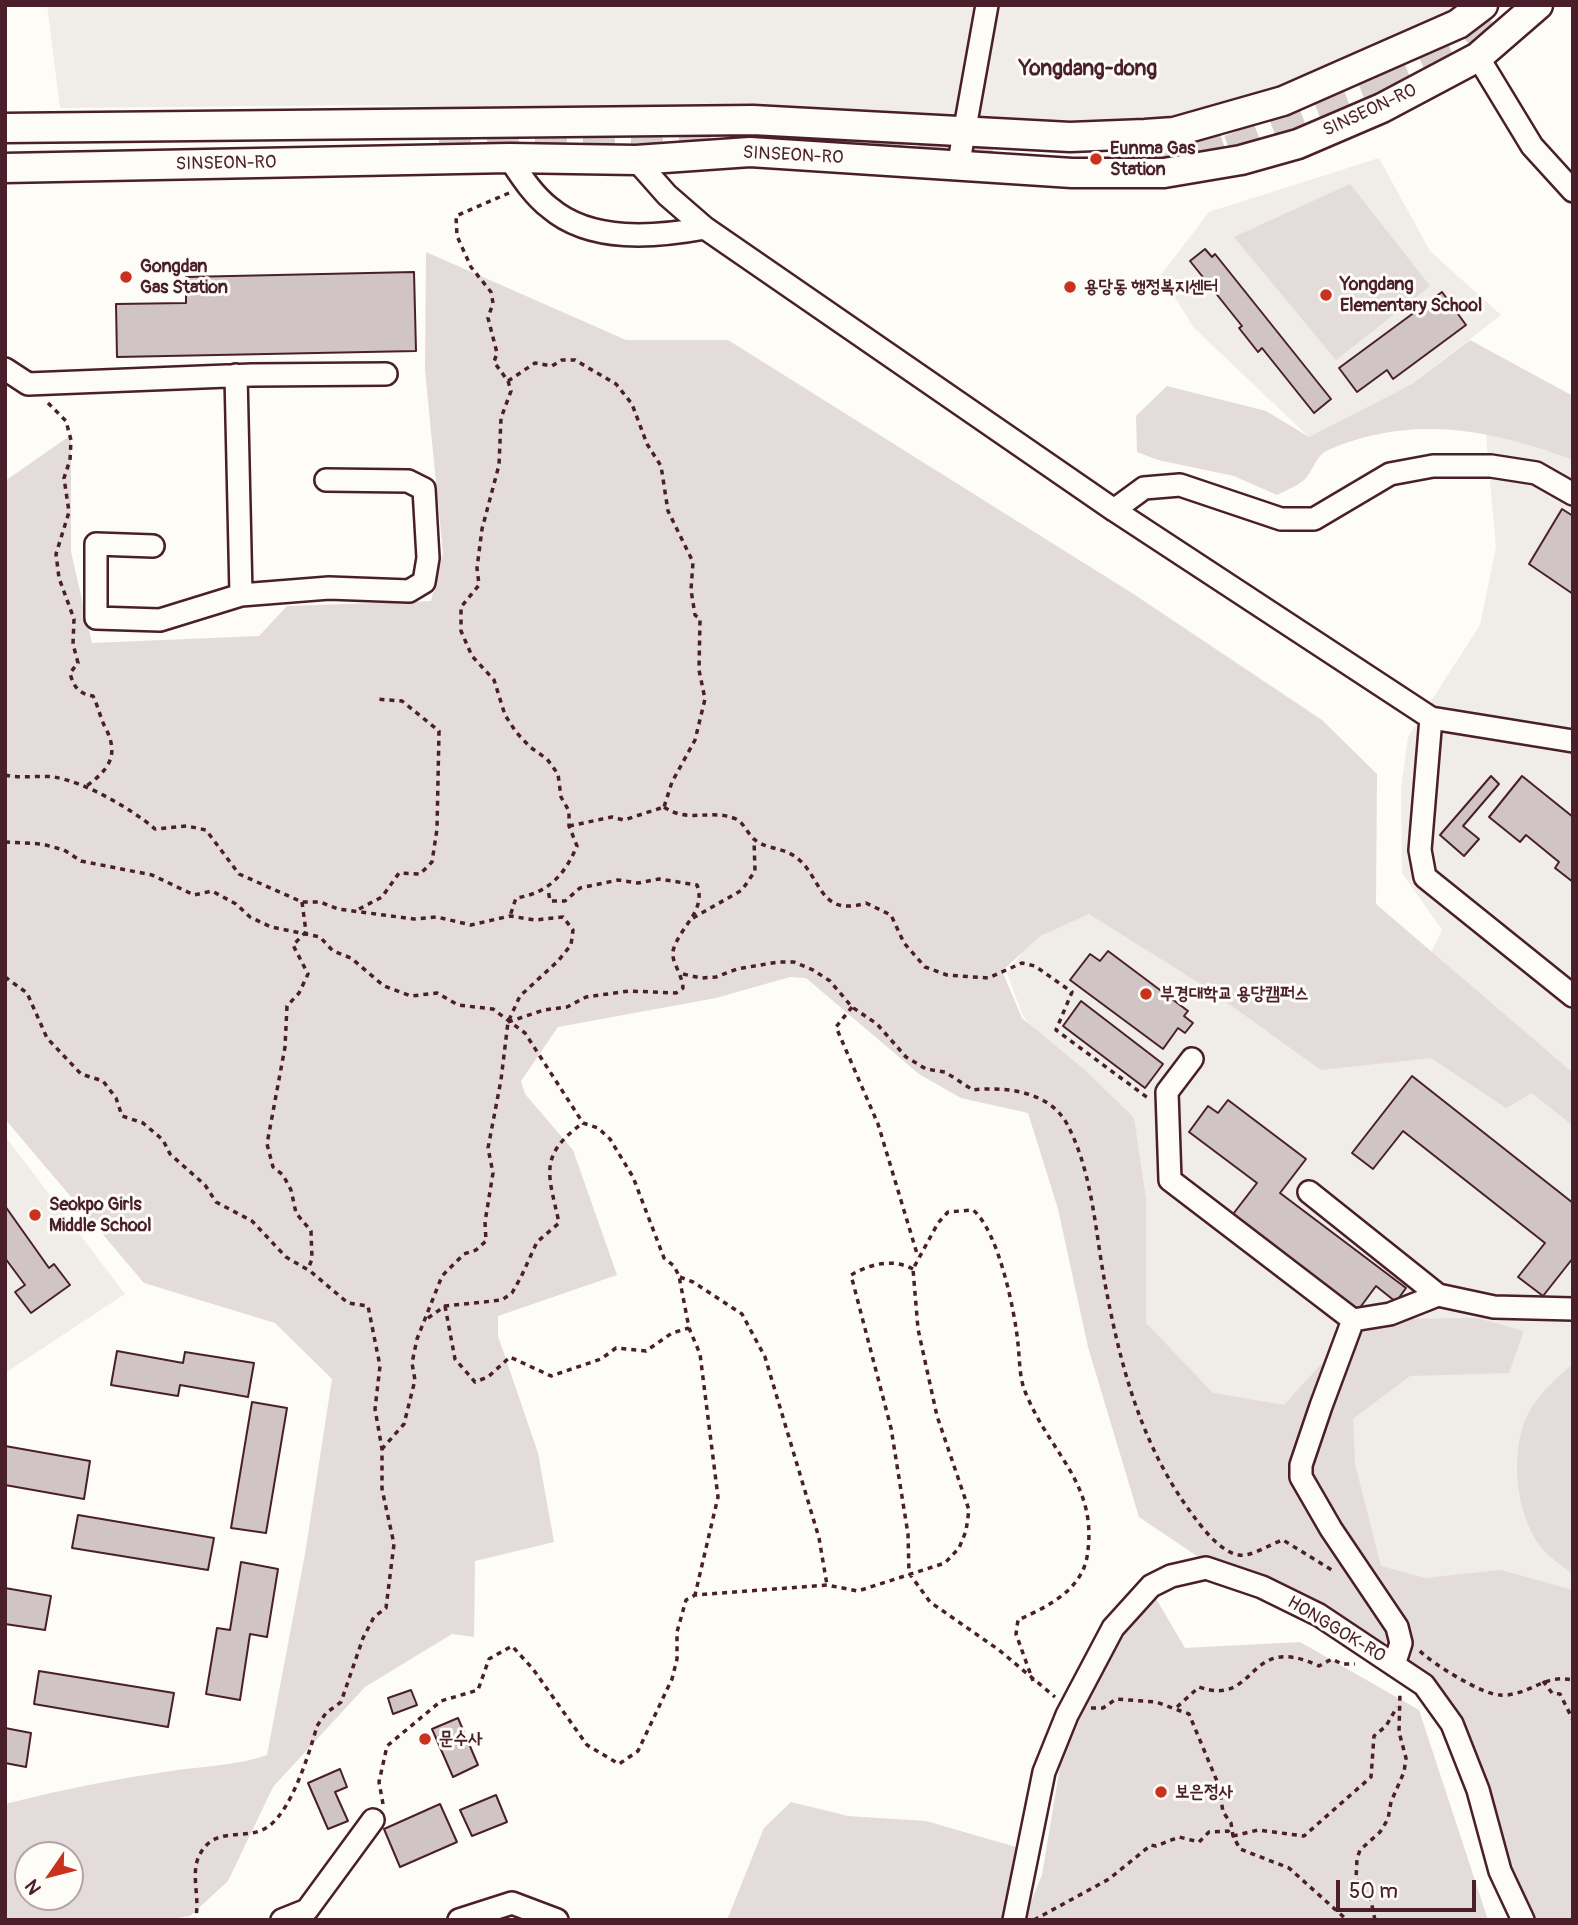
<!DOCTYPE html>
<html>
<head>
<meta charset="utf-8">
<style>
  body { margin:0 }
  #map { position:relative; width:1578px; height:1925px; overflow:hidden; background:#fdfcf7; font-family:Pangolin,sans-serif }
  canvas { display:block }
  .frame { position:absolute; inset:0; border:7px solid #4a1f2b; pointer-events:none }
  .north { position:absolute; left:14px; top:1841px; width:70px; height:70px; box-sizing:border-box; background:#fdfcf7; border:2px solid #b5a4a5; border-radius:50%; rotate:235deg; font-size:19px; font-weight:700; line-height:28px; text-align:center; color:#4a1f2b }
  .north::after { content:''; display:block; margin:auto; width:24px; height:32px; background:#c8321e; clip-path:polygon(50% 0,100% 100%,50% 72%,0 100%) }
  .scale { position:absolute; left:1336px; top:1880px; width:140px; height:32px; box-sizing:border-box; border:4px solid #4a1f2b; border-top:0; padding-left:9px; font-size:21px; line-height:24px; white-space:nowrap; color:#4a1f2b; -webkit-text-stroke:5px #fdfcf7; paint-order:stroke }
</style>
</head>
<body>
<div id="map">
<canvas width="1578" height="1925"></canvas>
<div class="frame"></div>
<div class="north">N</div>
<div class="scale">50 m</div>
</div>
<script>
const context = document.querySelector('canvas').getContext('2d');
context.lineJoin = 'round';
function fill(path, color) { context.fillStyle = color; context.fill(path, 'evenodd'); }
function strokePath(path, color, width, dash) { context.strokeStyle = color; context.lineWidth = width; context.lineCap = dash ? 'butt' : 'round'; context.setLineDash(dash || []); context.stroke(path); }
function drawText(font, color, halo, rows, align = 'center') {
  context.font = font + ' Pangolin,"Poor Story",sans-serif'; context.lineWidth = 6; context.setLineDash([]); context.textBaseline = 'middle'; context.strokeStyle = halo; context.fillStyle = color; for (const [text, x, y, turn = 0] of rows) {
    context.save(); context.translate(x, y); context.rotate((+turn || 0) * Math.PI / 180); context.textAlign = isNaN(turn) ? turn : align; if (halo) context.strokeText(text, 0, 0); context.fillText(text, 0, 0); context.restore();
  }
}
fill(new Path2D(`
  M47,5H1466L1312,87L1170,128L372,105L60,108Z
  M1379,158L1430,251L1501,315L1412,384L1309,437L1194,328L1161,275L1209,212Z
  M1485,424L1573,429V1608L1360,1572L1161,1366L1132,1285L1129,1151L1023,1016L1007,973L1056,907L1112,886L1391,1035L1442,930L1402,873L1401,790L1408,737L1480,625L1496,547Z
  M5,1136L125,1294L5,1373Z`), '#f0ece8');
fill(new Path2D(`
  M1350,184L1430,286L1336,360L1234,237Z
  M426,252L626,340H728L1135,595L1322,720L1377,774L1376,904L1573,1073V1126L1532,1093L1506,1108L1431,1058L1321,1070L1204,986L1089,914L1040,936L1002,971L1022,1018L1086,1071L1134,1118L1146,1199V1323L1213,1393L1284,1405L1345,1338L1397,1319L1477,1318L1524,1331L1509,1373L1410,1376L1353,1419L1355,1464L1381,1566L1425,1578L1501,1570L1573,1590V1920H1525L1482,1806L1416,1672L1203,1560L1139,1517L1088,1347L1058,1209L1028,1113L961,1098L919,1074L806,978L790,977L716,998L558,1027L521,1081L525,1094L573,1150L617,1275L498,1316V1336L538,1453L554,1542L475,1561L474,1637L452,1634L365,1687L273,1787L228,1881L190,1916L164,1920H5V1804C60,1790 115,1779 171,1771C204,1766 235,1766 267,1755L305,1554L332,1379L275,1323L144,1283L5,1119V481L71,435V552L92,643L259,636L287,606L431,601L443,553L425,370ZM28,1855H70V1897H28Z
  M1470,340L1573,396V460C1491,429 1411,414 1328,450C1317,454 1313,471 1305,479C1298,486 1286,490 1277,495L1234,476L1158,460L1137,452L1136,416L1167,386L1266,411L1309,437L1412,384Z
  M1573,1364V1574C1561,1565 1549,1557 1540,1546C1515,1512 1509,1449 1529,1412C1539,1394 1557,1377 1573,1364Z
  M1155,1597L1185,1648L1300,1642L1419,1710L1488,1920H1023L1042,1875L1062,1754L1105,1657Z
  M791,1802L848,1816L926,1821L1016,1847L1003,1920H727L764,1828Z`), '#e3dcda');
const building = new Path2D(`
  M1205,249L1212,257L1215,254L1331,399L1314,413L1262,348L1258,352L1239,328L1242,326L1190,261Z
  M414,272L416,351L117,357L116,304L186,303V277Z
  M1442,292L1466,325L1393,379L1387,370L1357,392L1339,368Z
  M1562,509L1573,516V594L1529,564Z
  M1491,776L1499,784L1463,826L1479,839L1464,856L1440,835Z
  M1522,776L1573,817V882L1555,868L1559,862L1526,835L1520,842L1489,817Z
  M1108,951L1188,1011L1184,1016L1193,1023L1185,1033L1178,1028L1163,1049L1070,980L1090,954L1100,961Z
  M1081,1001L1163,1064L1145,1088L1063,1026Z
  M1412,1076L1573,1203V1258L1543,1296L1518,1277L1545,1243L1403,1131L1373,1169L1352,1153Z
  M1228,1100L1306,1159L1280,1193L1406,1288L1396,1302L1376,1286L1356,1313L1230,1218L1257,1183L1189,1132L1208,1106L1218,1113Z
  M5,1206L49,1268L54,1264L70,1285L31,1313L15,1292L25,1285L5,1258Z
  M117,1351L183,1363L185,1352L254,1363L248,1397L180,1385L178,1396L111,1385Z
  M252,1402L287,1408L266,1533L231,1528Z
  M5,1446L90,1461L84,1499L5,1485Z
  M78,1515L214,1538L208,1570L72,1548Z
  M241,1562L278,1569L267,1637L250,1634L240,1700L206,1694L217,1628L230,1630Z
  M5,1588L51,1596L45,1630L5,1624Z
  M39,1671L174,1693L168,1727L34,1704Z
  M411,1690L417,1705L393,1714L388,1698Z
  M458,1718L478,1765L453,1777L432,1729Z
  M5,1728L31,1733L26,1767L5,1763Z
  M340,1769L347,1787L335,1792L348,1821L328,1829L308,1783Z
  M496,1795L507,1822L472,1836L460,1810Z
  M440,1804L457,1842L400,1867L384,1829Z`);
fill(building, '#d0c5c4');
strokePath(building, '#4a1f2b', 2);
strokePath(new Path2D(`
  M1375,76L1449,45L1487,13
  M439,136L993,145
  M1142,147L1210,140L1252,126
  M1230,151L1411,82`), '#d9d0ce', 32, [32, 16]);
const minor = new Path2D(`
  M1478,57L1532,146L1573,191
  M509,158C521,176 533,195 550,208C591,243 656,237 705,228
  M636,160L667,195L705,228L1114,510L1431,718L1573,741
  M958,167L987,5
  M5,369L28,384L252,375L386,374
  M1114,510L1144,488L1180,485L1281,519H1314L1390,474L1433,466H1491L1536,473L1573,494
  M153,546L96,544V618L160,620L241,595L236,375
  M241,595L329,588L409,591L424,582L428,558L424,489L408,481L326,480
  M1431,718L1420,850L1425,877L1573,996
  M1192,1059L1167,1092L1170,1180L1353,1320L1390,1314L1438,1295
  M1309,1192L1438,1295L1494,1307L1573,1309
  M1353,1320L1321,1406L1301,1465V1477L1331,1529L1397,1627L1401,1643L1394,1665
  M282,1920L307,1910L373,1820
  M459,1920L512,1903L557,1920
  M1014,1920L1044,1772L1067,1715L1113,1628L1151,1586L1171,1576L1206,1568L1262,1587L1319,1615L1424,1685L1452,1724L1478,1790L1500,1871L1523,1920`);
const major = new Path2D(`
  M5,128L753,120L1070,137L1145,134L1174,132L1283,101L1458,24L1483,5
  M5,168L509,158L636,160L750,152L1072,173H1164L1241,160L1298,144L1382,108L1478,57L1538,5`);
strokePath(minor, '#4a1f2b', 26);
strokePath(major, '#4a1f2b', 33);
strokePath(new Path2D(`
  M509,193L456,216L457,236L471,267L491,292L493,303L488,318L497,353L494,362L508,381L511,391L501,418L499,465L482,529L477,568L479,585L461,607V631L472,656L494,680L505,715L516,732L530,747L547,759L558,774L561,797L569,811V826L577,846C564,876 548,893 516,898L510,916
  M508,381L535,363L552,366L562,360H575L616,384L632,404L647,444L661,466L668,511L693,562L691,590L695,615L700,619L699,670L705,699L695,740L672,782L664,807
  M48,403L66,421L71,440L70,460L64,478L69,512L56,554L59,578L74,619L73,644L78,663L70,673C73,686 79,694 93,696C98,706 100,717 105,727C120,755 109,770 85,787
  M5,775C22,779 38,775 54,777C85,782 132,809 155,829L187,826L206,830L239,874L302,902H320L338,909L414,919L437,917L471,925L510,916L535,920L563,917L573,930L571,945L558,961L520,996L508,1022L501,1080L488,1148L493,1173L485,1222L486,1241L476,1250L464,1254L442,1276L417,1339L412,1363L415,1380L404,1424L382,1449
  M664,807C689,824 710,808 736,819C744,823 747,833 754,839C762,847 778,848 789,853C823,869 814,919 866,903L891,915L904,943L925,967L947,975L988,978L1022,963L1035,966L1072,992L1056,1030L1148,1098
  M569,826L612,817L624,820L664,807
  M5,842L42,844L64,850L81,861L152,875L194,895L212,891L236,904L250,917L271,927L320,937L333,951L351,958L384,986L411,996L437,993L458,1005L493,1009L525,1033L583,1123L598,1128L610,1139L633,1177L664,1258L674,1266L679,1276L689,1328L700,1354L718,1497L695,1595
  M302,902L306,932L293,945L308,974L299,993L287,1006L285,1047L267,1144L273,1167L283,1175L291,1190L296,1213L311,1231L312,1259L308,1269
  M359,909L382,897L399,873L420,874L432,862L437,829L439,731L402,701L375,699
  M693,918L742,890L755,871L754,840
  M683,974L701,978L716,977L737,969L778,962H794L813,970L830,981L852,1007L877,1024L906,1057L926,1069L945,1072L973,1090C1006,1086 1050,1092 1067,1124C1092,1171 1095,1228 1104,1278C1120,1365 1141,1447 1195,1518C1205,1531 1221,1552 1239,1555C1252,1557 1270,1544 1283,1540L1335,1572
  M5,977L27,993L47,1038L81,1074L103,1081L116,1098L122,1116L143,1123L163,1140L170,1154L205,1185L216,1202L252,1221L286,1257L310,1271L348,1303L368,1306L380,1366L375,1409L382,1449V1489L394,1544L386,1608L374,1617L363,1638L341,1702L326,1713L317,1726C309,1754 292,1809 269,1826C246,1843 215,1823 199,1856C190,1875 201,1900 195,1920
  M852,1007L836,1027L878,1124L918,1257
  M508,1022L544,1010L567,1007L586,997L629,991L676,993L683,988C682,973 671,962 673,951C679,927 707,911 697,885L659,879L638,883L618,880L580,888L565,901H550L548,889
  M913,1269C892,1258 870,1264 851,1275L891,1428L908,1534L909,1573L930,1602L999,1650L1055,1697
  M680,1277L693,1282L742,1314L765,1357L819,1538L827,1585
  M445,1306L455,1359L475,1382L488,1377L510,1357L551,1376L601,1359L616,1348L646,1351L672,1333L689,1328
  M428,1318L445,1306L502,1300L512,1293L521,1277L537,1242L559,1223C549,1175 537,1156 583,1123
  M1420,1651C1431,1663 1483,1695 1500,1695C1507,1696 1519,1693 1526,1690C1543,1683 1553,1676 1573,1680
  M1543,1681L1552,1693L1560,1694L1573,1720
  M1177,1707L1199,1687C1259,1708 1245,1631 1319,1666L1332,1659L1342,1664H1355
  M1091,1708H1103L1116,1699L1156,1702L1189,1714L1219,1786L1223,1812L1231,1823L1233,1836L1240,1849L1289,1868L1347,1920
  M383,1804L379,1782L387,1746L441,1701L478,1690L489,1659L512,1646L533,1669L587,1745L619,1764L638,1751L672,1679L677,1659V1632L686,1600L695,1595L827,1585L858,1591L945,1563L959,1548L966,1531L969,1510L937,1416L918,1329L913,1269L938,1223L948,1212L973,1210C998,1230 1015,1311 1018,1344C1020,1362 1019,1380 1027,1396C1052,1456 1099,1485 1087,1557C1081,1591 1045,1608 1018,1620L1016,1634L1033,1681
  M1034,1920L1109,1879L1151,1845L1156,1846L1179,1837L1199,1842L1209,1832L1228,1831L1233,1836L1258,1830L1304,1836L1371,1777L1374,1736L1386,1726L1397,1707
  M1375,1920L1371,1901L1356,1879L1357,1859L1360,1850L1380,1832L1388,1819L1391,1802L1404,1772L1406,1758L1399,1732L1400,1692`), '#4a1f2b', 3.5, [5, 5]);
strokePath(minor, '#fdfcf7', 21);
strokePath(major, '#fdfcf7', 28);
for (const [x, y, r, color] of [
  [1096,159,7,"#c8321e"],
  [126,277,7,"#c8321e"],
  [1070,287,7,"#c8321e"],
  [1326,295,7,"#c8321e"],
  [1146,994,7,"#c8321e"],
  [35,1215,7,"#c8321e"],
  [425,1739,7,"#c8321e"],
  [1161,1792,7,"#c8321e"]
]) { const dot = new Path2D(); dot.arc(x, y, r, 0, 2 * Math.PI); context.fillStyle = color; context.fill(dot); strokePath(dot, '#fdfcf7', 2.5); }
drawText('18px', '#4a1f2b', '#fdfcf7', [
  ["SINSEON-RO",1370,111,-25],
  ["SINSEON-RO",793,156,3],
  ["SINSEON-RO",226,164,-1],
  ["HONGGOK-RO",1336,1630,31]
]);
drawText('bold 18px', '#4a1f2b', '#fdfcf7', [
  ["Eunma Gas",1110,149],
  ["Station",1110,170],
  ["Gongdan",140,267],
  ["Gas Station",140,288],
  ["Yongdang",1340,285],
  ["Elementary School",1340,306],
  ["용당동 행정복지센터",1084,287],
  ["부경대학교 용당캠퍼스",1160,994],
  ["Seokpo Girls",49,1205],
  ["Middle School",49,1226],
  ["문수사",439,1739],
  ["보은정사",1175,1792]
], 'left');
drawText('bold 21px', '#4a1f2b', '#fdfcf7', [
  ["Yongdang-dong",1088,70]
]);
</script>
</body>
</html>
